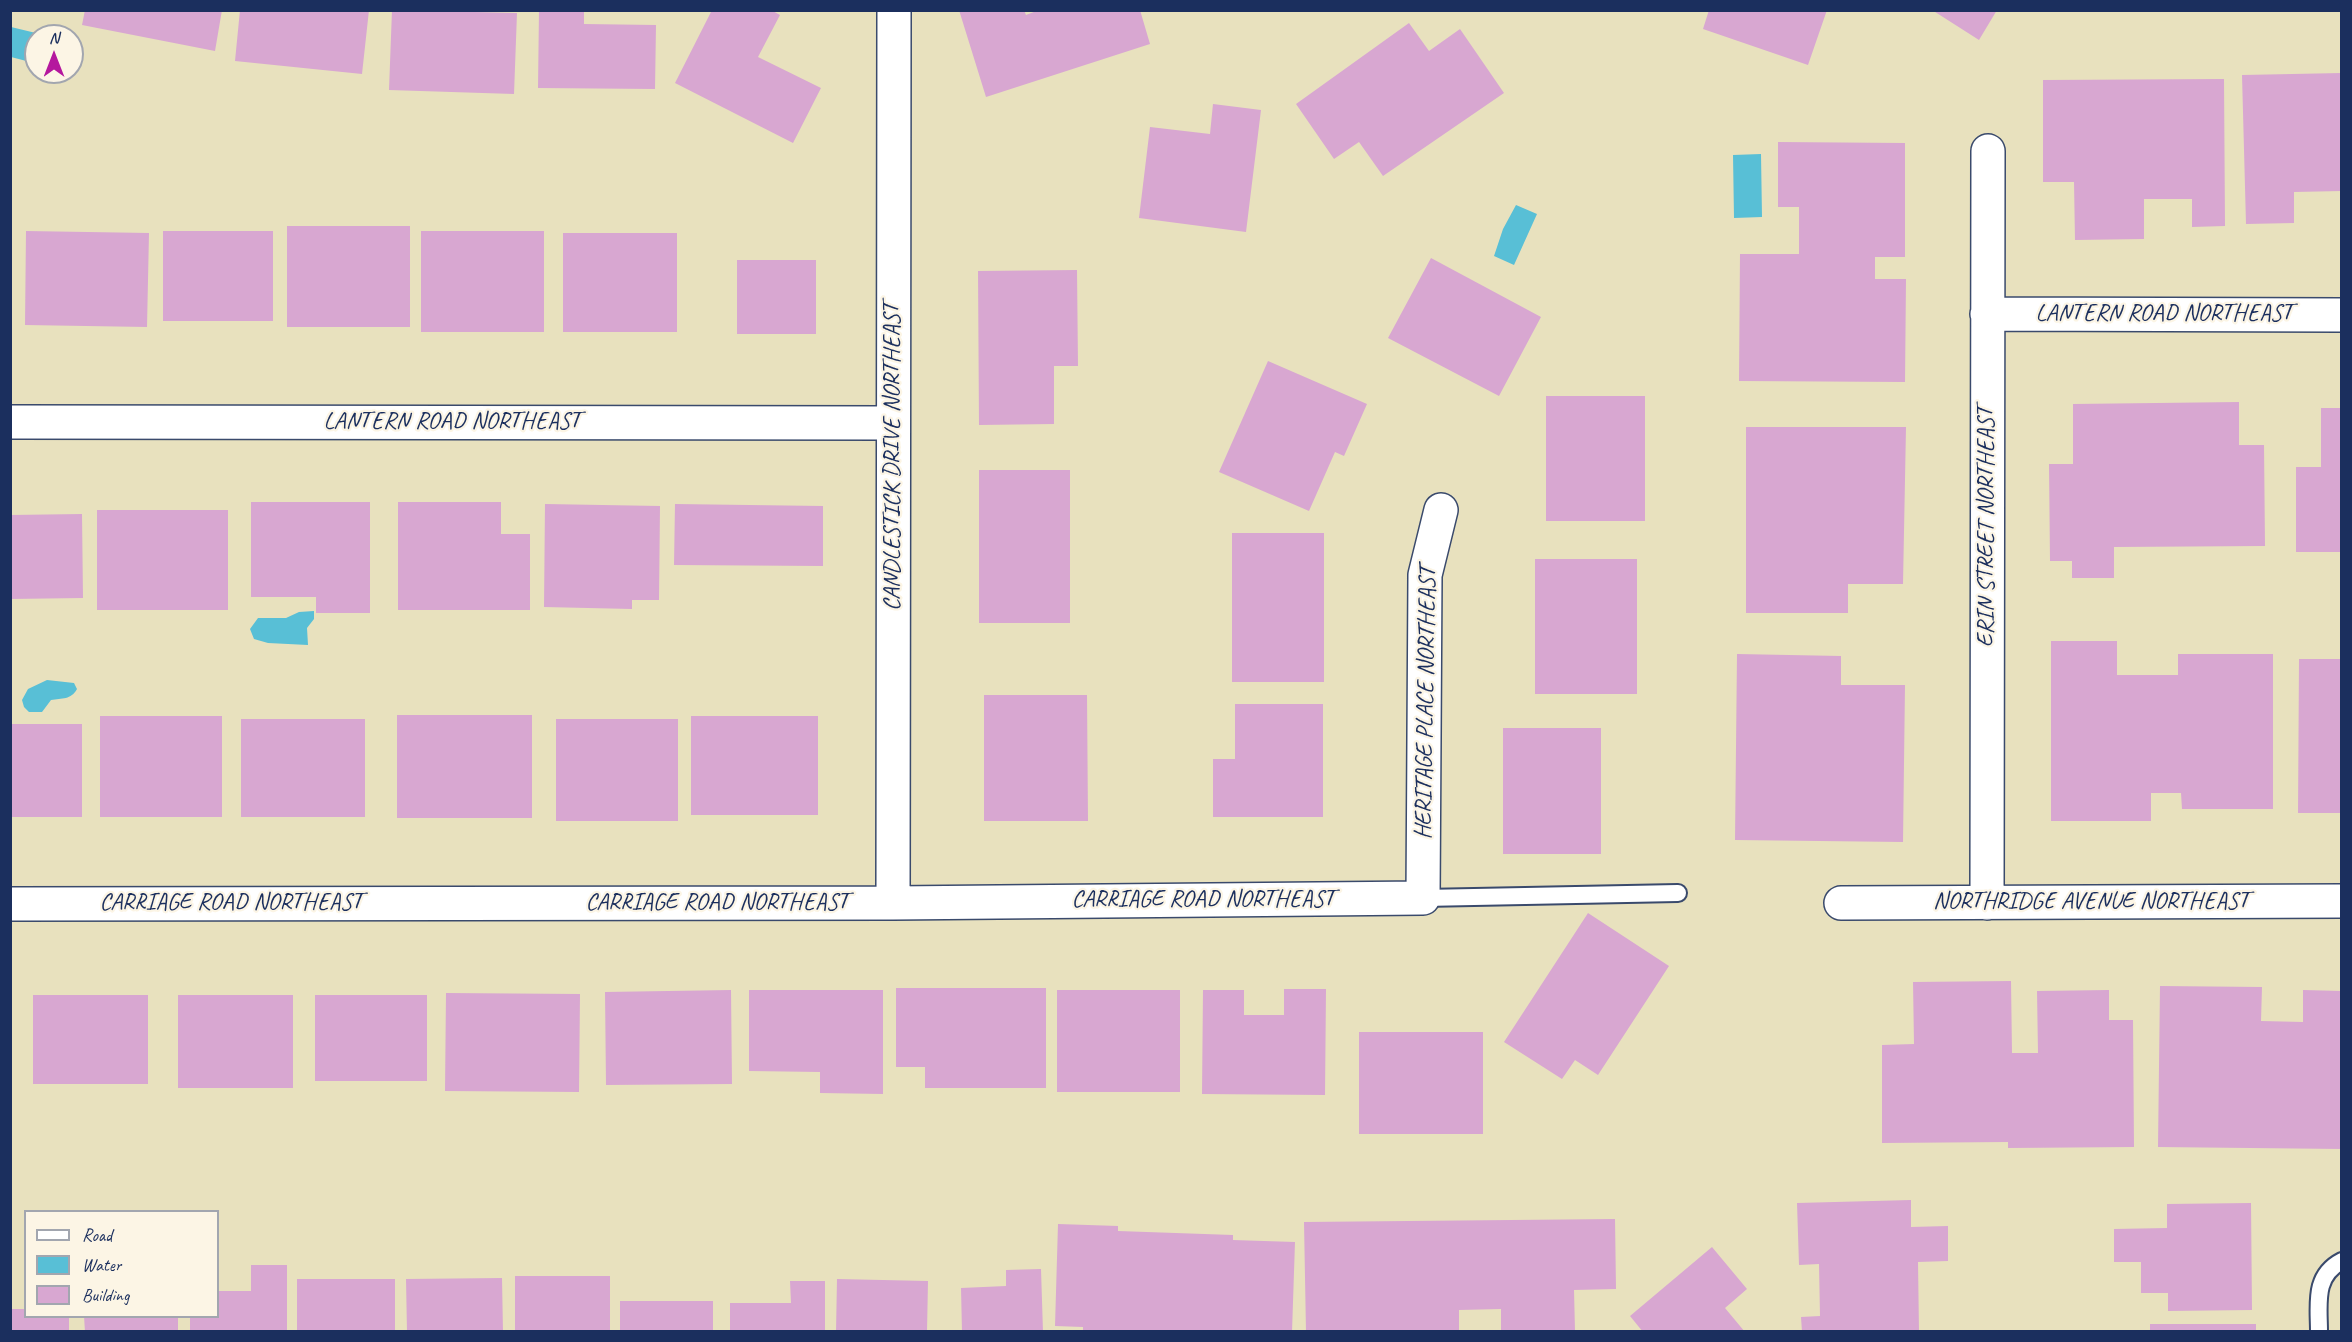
<!DOCTYPE html>
<html>
<head>
<meta charset="utf-8">
<style>
  body { margin:0 }
  #map { position:relative; width:2352px; height:1342px; overflow:hidden; background:#e8e1be; font-family:Caveat,sans-serif }
  canvas { display:block }
  .frame { position:absolute; inset:0; border:12px solid #1b2f5e; pointer-events:none }
  .legend { position:absolute; left:24px; top:1210px; width:195px; height:108px; box-sizing:border-box; background:#fcf5e5; border:2px solid #a2a6af; margin:0; padding:8px 10px; list-style:none; font-size:18px; color:#1b2f5e }
  .legend li { display:flex; align-items:center; gap:12px; height:30px }
  .legend b { width:30px; border:2px solid #a2a6af }
  .north { position:absolute; left:24px; top:24px; width:60px; height:60px; box-sizing:border-box; background:#fcf5e5; border:2px solid #a2a6af; border-radius:50%; rotate:0deg; font-size:16px; font-weight:700; line-height:24px; text-align:center; color:#1b2f5e }
  .north::after { content:''; display:block; margin:auto; width:21px; height:27px; background:#b5179e; clip-path:polygon(50% 0,100% 100%,50% 72%,0 100%) }
</style>
</head>
<body>
<div id="map">
<canvas width="2352" height="1342"></canvas>
<div class="frame"></div>
<ul class="legend">
<li><b style="height:8px;background:#fff"></b>Road</li>
<li><b style="height:16px;background:#58bfd6"></b>Water</li>
<li><b style="height:16px;background:#d8a7d1"></b>Building</li>
</ul>
<div class="north">N</div>
</div>
<script>
const context = document.querySelector('canvas').getContext('2d');
context.lineJoin = 'round';
function fill(path, color) { context.fillStyle = color; context.fill(path, 'evenodd'); }
function strokePath(path, color, width, dash) { context.strokeStyle = color; context.lineWidth = width; context.lineCap = dash ? 'butt' : 'round'; context.setLineDash(dash || []); context.stroke(path); }
function drawText(font, color, halo, rows, align = 'center') {
  context.font = font + ' Caveat,sans-serif'; context.lineWidth = 4.5; context.setLineDash([]); context.textBaseline = 'middle'; context.strokeStyle = halo; context.fillStyle = color; for (const [text, x, y, turn = 0] of rows) {
    context.save(); context.translate(x, y); context.rotate((+turn || 0) * Math.PI / 180); context.textAlign = isNaN(turn) ? turn : align; if (halo) context.strokeText(text, 0, 0); context.fillText(text, 0, 0); context.restore();
  }
}
fill(new Path2D(`
  M11,27L40,34L36,36L34,63L11,57Z
  M1761,154L1762,217L1734,218L1733,155Z
  M1516,205L1537,214L1514,265L1494,256L1503,229Z
  M314,611V619L307,628L308,645L268,643L254,639L250,629L258,618H286L299,612Z
  M47,680L74,683L77,689C71,700 62,698 51,700L42,712H29L24,707L22,700L28,689Z`), '#58bfd6');
fill(new Path2D(`
  M85,10H222L215,51L82,25Z
  M240,10H369L362,74L235,61Z
  M392,10L517,13L514,94L389,90Z
  M539,10H584V24L656,25L655,89L538,88Z
  M712,10H771L780,15L758,57L821,88L793,143L675,83Z
  M959,10H1024L1026,15L1039,10H1140L1150,44L986,97Z
  M1709,10H1827L1808,65L1703,29Z
  M1932,10H1997L1979,40Z
  M1409,23L1429,51L1460,29L1504,93L1383,176L1359,142L1334,159L1296,104Z
  M2342,73V191L2294,192V223L2246,224L2242,75Z
  M2224,79L2225,226L2192,227V199H2144V239L2075,240L2074,182H2043V80Z
  M1213,104L1261,110L1246,232L1139,218L1150,127L1210,134Z
  M1778,142L1905,143V257H1875V279H1906L1905,382L1739,381L1740,254H1799V207H1778Z
  M287,226H410V327H287Z
  M26,231L149,233L147,327L25,325Z
  M163,231H273V321H163Z
  M421,231H544V332H421Z
  M563,233H677V332H563Z
  M1431,258L1541,317L1499,396L1388,338Z
  M737,260H816V334H737Z
  M1077,270L1078,366H1054V424L979,425L978,271Z
  M1268,361L1367,404L1344,456L1335,452L1309,511L1219,472Z
  M1546,396H1645V521H1546Z
  M2239,402V445H2264L2265,546L2114,547V578H2072V561H2050L2049,464H2073V404Z
  M2321,408H2342V552H2296V467H2321Z
  M1746,427H1906L1903,584H1848V613H1746Z
  M979,470H1070V623H979Z
  M251,502H370V613H316V597H251Z
  M398,502H501V534H530V610H398Z
  M545,504L660,506L659,600H632V609L544,607Z
  M675,504L823,506V566L674,565Z
  M97,510H228V610H97Z
  M82,514L83,598L10,599V515Z
  M1232,533H1324V682H1232Z
  M1535,559H1637V694H1535Z
  M2051,641H2117V675H2178V654H2273V809H2182L2181,793H2151V821H2051Z
  M1737,654L1841,656V685H1905L1903,842L1735,840Z
  M2299,659H2342V813H2298Z
  M984,695H1087L1088,821H984Z
  M1235,704H1323V817H1213V759H1235Z
  M397,715H532V818H397Z
  M100,716H222V817H100Z
  M691,716H818V815H691Z
  M241,719H365V817H241Z
  M556,719H678V821H556Z
  M10,724H82V817H10Z
  M1503,728H1601V854H1503Z
  M1588,913L1669,966L1598,1075L1575,1060L1562,1079L1504,1042Z
  M2011,981L2012,1053H2038L2037,991L2109,990V1020H2133L2134,1147L2008,1148V1142L1882,1143V1045L1914,1044L1913,982Z
  M2160,986L2262,987L2261,1021L2303,1022V990L2342,991V1149L2158,1147Z
  M896,988H1046V1088H925V1067H896Z
  M1284,989H1326L1325,1095L1202,1094L1203,990H1244V1015H1284Z
  M731,990L732,1084L606,1085L605,992Z
  M749,990H883V1094L820,1093V1072L749,1071Z
  M1057,990H1180V1092H1057Z
  M446,993L580,994L579,1092L445,1091Z
  M33,995H148V1084H33Z
  M178,995H293V1088H178Z
  M315,995H427V1081H315Z
  M1359,1032H1483V1134H1359Z
  M1911,1200V1227L1948,1226V1261L1918,1262L1919,1332H1802L1801,1317L1820,1316L1819,1264L1799,1265L1797,1203Z
  M2251,1203L2252,1310L2168,1311V1293H2141V1262H2114V1229L2167,1228V1204Z
  M1615,1219L1616,1289L1574,1290L1575,1331L1501,1332V1309L1459,1310V1332H1306L1304,1222Z
  M1058,1224L1118,1226V1231L1233,1235V1240L1295,1242L1292,1332H1083V1327L1055,1326Z
  M1712,1247L1747,1289L1725,1308L1745,1332H1643L1630,1316Z
  M251,1265H287V1332H190V1316H218V1291H251Z
  M1041,1269L1043,1332H962L961,1288L1006,1286V1270Z
  M515,1276H610V1332H515Z
  M502,1278L503,1332H407L406,1279Z
  M297,1279H395V1332H297Z
  M837,1279L928,1281L927,1332H836Z
  M790,1281H825V1332H730V1303H791Z
  M620,1301H713V1332H620Z
  M10,1309H26V1316H69V1332H10Z
  M84,1316H178V1332H85Z
  M2150,1324H2256V1332H2150Z`), '#d8a7d1');
const service = new Path2D(`
  M1423,898L1678,893
  M2319,1332C2319,1304 2313,1276 2342,1261`);
const minor = new Path2D(`
  M1987,314L2342,315
  M10,422L893,423
  M893,903L894,10
  M1841,903L2342,901
  M1987,903L1988,151
  M10,904L893,903L1423,898L1425,575L1441,510`);
strokePath(service, '#3a4a6c', 20);
strokePath(minor, '#3a4a6c', 36);
strokePath(service, '#fff', 16);
strokePath(minor, '#fff', 33);
drawText('24px', '#1b2f5e', '#fcf5e5', [
  ["LANTERN ROAD NORTHEAST",2164,314],
  ["LANTERN ROAD NORTHEAST",452,422],
  ["CANDLESTICK DRIVE NORTHEAST",893,457,-90],
  ["ERIN STREET NORTHEAST",1987,527,-90],
  ["HERITAGE PLACE NORTHEAST",1426,703,-89],
  ["CARRIAGE ROAD NORTHEAST",1203,900],
  ["NORTHRIDGE AVENUE NORTHEAST",2091,902],
  ["CARRIAGE ROAD NORTHEAST",231,903],
  ["CARRIAGE ROAD NORTHEAST",717,903]
]);
</script>
</body>
</html>
